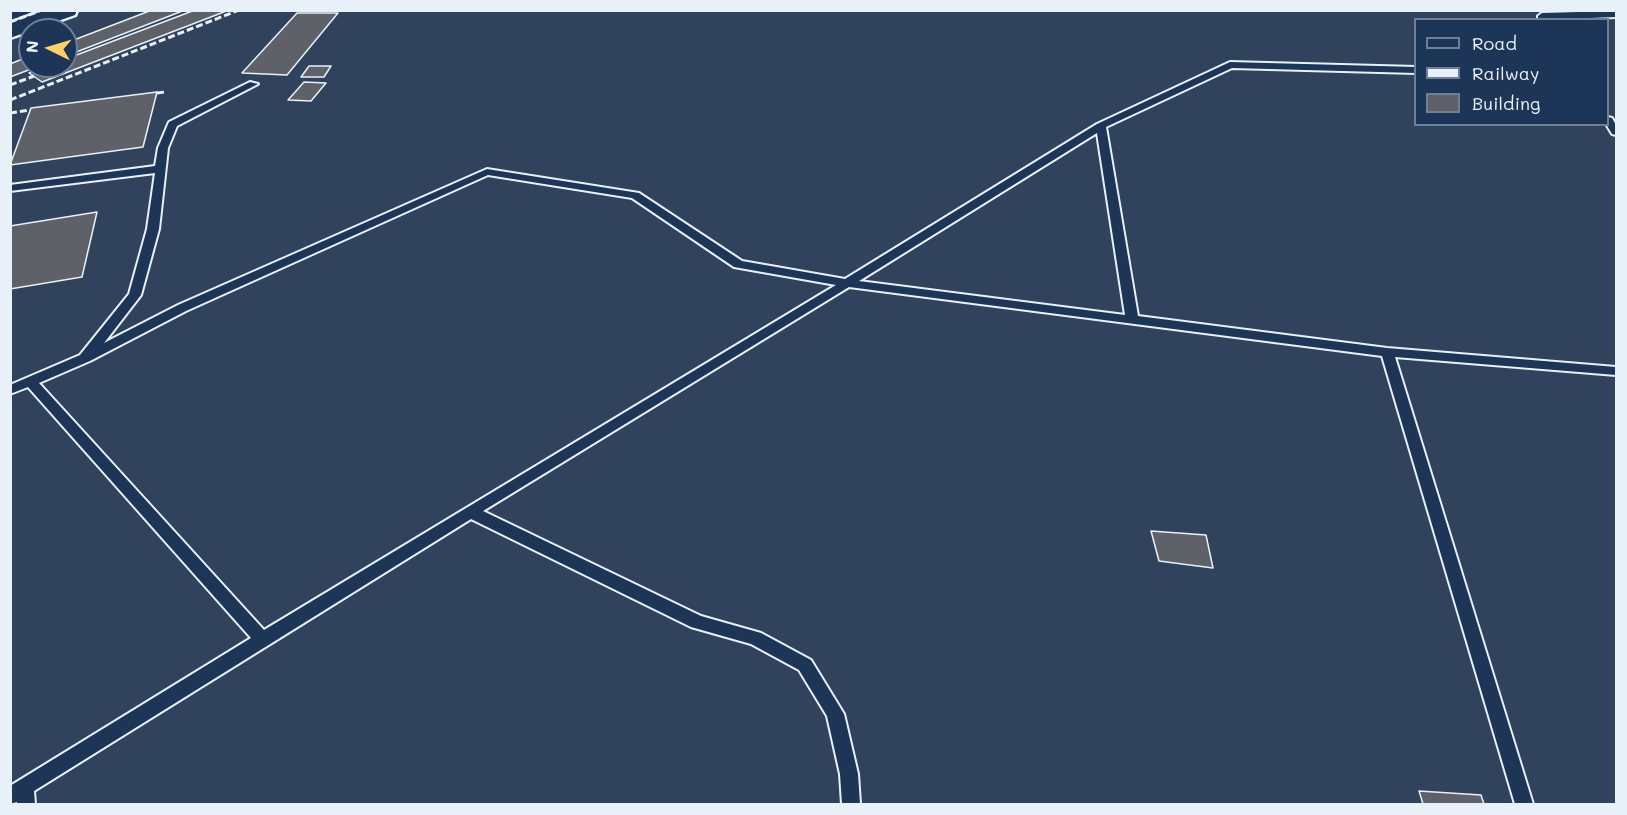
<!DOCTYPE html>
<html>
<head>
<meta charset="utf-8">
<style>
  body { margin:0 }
  #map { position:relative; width:1627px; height:815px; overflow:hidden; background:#1d3557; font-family:Mali,sans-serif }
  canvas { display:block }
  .frame { position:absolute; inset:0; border:12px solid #e8f1f8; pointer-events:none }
  .legend { position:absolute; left:1414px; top:18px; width:195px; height:108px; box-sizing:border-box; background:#1d3557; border:2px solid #6e8097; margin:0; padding:8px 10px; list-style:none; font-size:18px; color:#e8f1f8 }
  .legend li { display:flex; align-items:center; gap:12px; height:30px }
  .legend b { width:30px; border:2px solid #6e8097 }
  .north { position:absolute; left:18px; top:18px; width:60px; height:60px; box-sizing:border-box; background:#1d3557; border:2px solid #6e8097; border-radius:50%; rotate:275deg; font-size:16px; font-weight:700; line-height:24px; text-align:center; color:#e8f1f8 }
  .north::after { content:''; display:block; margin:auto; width:21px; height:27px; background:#ffd166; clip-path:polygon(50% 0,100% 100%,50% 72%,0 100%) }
</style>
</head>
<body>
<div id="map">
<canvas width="1627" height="815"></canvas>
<div class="frame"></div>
<ul class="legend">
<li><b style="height:8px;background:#1d3557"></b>Road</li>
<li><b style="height:8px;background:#e8f1f8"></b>Railway</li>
<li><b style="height:16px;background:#5e6168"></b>Building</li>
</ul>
<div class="north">N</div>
</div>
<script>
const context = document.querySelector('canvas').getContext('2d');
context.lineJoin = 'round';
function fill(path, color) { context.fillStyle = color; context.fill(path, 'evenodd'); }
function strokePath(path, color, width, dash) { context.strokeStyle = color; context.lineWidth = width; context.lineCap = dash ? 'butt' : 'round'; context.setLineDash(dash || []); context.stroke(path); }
fill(new Path2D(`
  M70,10L1616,11V804H11V32ZM1416,20H1608V124H1416ZM30,30H66V66H30Z`), '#30425c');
const building = new Path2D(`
  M152,10H185L66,56V43Z
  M195,10H229L42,82L29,73L48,66H66V59Z
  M297,13H338L287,75L242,73Z
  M30,56V66H39L10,77V64Z
  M309,66H331L324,77H301Z
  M304,82L326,83L311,101L288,100Z
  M157,92L143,147L10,165L31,108Z
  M97,212L82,277L10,289V226Z
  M1151,531L1206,535L1213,568L1159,561Z
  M1419,791L1481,795L1484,804H1423Z`);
fill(building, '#5e6168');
strokePath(building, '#e8f1f8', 1.5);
const lane = new Path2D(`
  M1616,11V17L1538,20V16L1542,13Z
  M1230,62L1416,67V73L1232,68L1106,127L1138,316L1387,348L1616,367V375L1395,357L1533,804H1515L1382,356L849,287L483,511L701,616L761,633L811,660L844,714L858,774L860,804H842L840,774L827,716L799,670L751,644L691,627L471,519L34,791L35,804H17V802L10,804V786L251,638L28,387L10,394V385L80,355L129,294L147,229L155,173L10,191V185L155,166L158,148L169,122L250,82L258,84L177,126L168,148L159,229L141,295L104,343L178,305L487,169L639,193L742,261L845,279L1097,124ZM1097,133L1125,315L859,281ZM488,175L632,198L734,267L836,285L264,630L39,383L90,361L186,311Z
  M1608,117L1612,118L1616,125V135L1612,134L1606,124Z`);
const secondary = new Path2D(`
  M45,10H77L75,15L10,38V23Z`);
strokePath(lane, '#e8f1f8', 4);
strokePath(secondary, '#e8f1f8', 5);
fill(lane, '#1d3557');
fill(secondary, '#1d3557');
strokePath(new Path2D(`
  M10,22L42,10
  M10,85L34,76
  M157,93L165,92
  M10,100L239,10
  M10,113L30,110`), '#e8f1f8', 3, [7, 3]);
</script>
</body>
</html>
